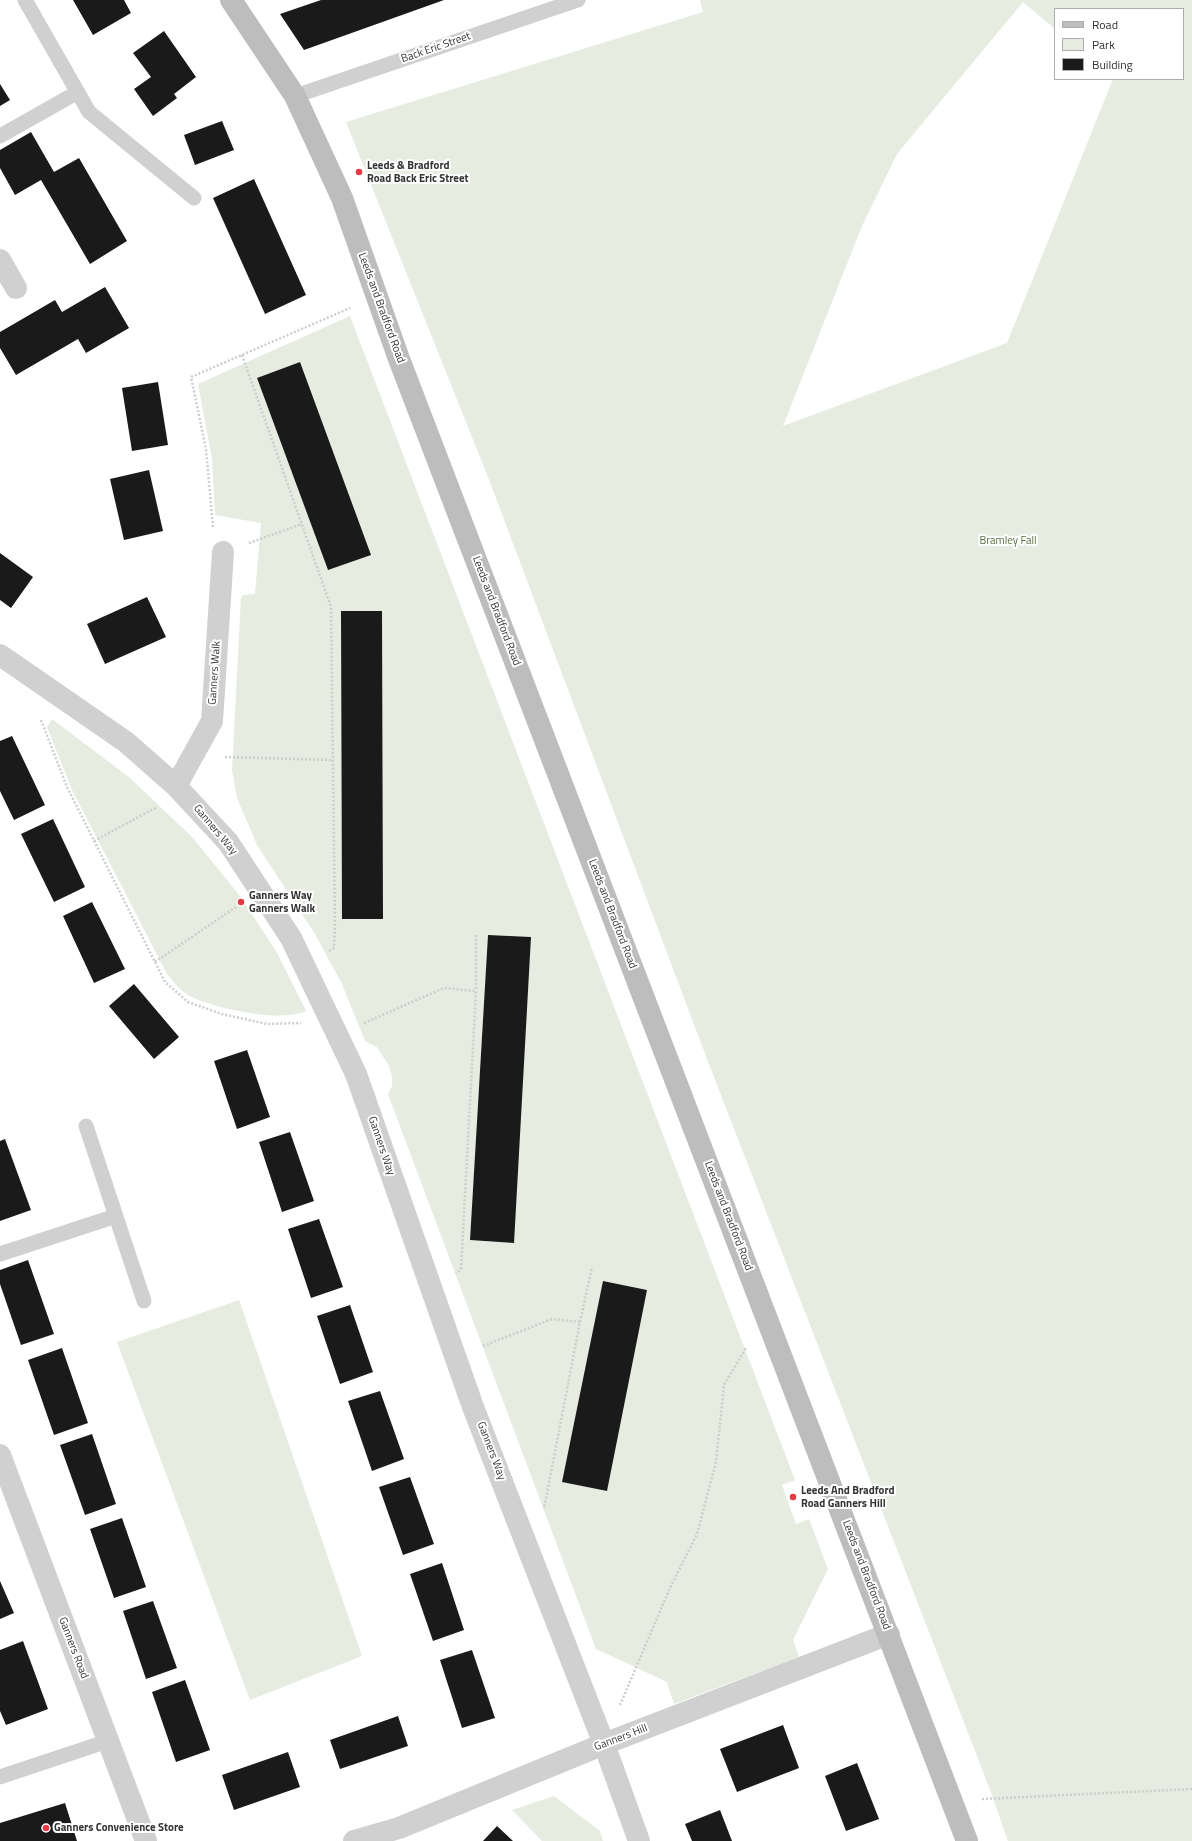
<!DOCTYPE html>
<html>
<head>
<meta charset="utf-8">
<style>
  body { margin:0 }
  #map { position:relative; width:1192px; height:1841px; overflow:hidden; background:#fff; font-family:"Titillium Web",sans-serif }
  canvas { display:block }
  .legend { position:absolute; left:1054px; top:8px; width:130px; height:72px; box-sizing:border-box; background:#fff; border:1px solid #adadad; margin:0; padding:5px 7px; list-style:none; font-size:12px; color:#333 }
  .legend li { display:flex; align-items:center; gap:8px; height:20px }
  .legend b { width:20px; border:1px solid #adadad }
</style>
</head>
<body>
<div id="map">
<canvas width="1192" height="1841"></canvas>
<ul class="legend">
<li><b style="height:5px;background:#bdbdbd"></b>Road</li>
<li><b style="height:11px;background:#e6ecdf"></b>Park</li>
<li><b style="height:11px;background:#1a1a1a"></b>Building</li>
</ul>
</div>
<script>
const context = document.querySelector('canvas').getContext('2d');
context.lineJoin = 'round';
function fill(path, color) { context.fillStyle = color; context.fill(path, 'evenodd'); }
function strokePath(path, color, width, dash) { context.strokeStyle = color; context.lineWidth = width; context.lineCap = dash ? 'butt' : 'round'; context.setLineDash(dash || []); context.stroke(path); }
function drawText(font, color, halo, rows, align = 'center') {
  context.font = font + ' "Titillium Web",sans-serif'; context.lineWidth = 4; context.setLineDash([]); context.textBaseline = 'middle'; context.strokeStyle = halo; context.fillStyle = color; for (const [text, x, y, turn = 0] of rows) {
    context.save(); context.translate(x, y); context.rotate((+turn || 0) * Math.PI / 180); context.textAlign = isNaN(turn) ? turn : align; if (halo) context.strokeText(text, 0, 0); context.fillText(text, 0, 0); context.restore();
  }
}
fill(new Path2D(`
  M700,0H1192V1841H1008L989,1787L707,1059L488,477L346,122L703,12ZM1023,2L1055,29V9H1183V79H1113L1007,343L783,426L862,226L897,154Z
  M350,316L795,1480L782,1485L796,1524L809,1519L828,1569L793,1640L799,1657L674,1704L667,1682L596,1649L388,1094L392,1086V1077L389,1066L377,1047L365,1041L342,984L315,934L257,845L237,798L232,770L241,598L243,595L255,594L261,523L215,515L212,459L198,384ZM300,362L370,555L328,570L257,378ZM341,611H382L383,919H342ZM488,935L531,937L513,1243L470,1240ZM603,1281L647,1290L606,1491L562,1482Z
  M52,719L130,778L193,838L240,896L276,951L306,1011C281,1023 217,1009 192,997C181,992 174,982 167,974L72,790L47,727Z
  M239,1300L362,1656L250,1700L117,1342Z
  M554,1796L600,1831L603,1841H542L512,1810Z`), '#e6ecdf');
fill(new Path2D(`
  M73,0H124L131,13L93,35Z
  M321,0H444L304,50L280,14Z
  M164,31L196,77L174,94L177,98L153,116L134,89L151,77L133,53Z
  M0,84L10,100L0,106Z
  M222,121L234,150L195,165L184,135Z
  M31,132L54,172L79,158L127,241L90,264L41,180L15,195L0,168V150Z
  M254,179L306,295L265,314L213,198Z
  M105,287L129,328L86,353L78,339L16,375L0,348V332L55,300L62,312Z
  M300,362L371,555L328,570L257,378Z
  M158,382L168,445L132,451L122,388Z
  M149,470L163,531L124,540L110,479Z
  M0,553L33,577L11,608L0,600Z
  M147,597L166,637L105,664L87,624Z
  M341,611H382L383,919H342Z
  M12,736L45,805L14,820L0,791V741Z
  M53,819L85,887L54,902L21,834Z
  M92,902L125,969L94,983L63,916Z
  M488,935L531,937L514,1243L470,1240Z
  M134,984L179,1037L154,1059L109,1006Z
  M247,1050L270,1117L237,1129L214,1061Z
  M290,1132L314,1201L282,1212L259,1142Z
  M5,1139L31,1210L0,1221V1141Z
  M319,1219L343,1287L311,1298L288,1229Z
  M28,1260L54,1334L21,1345L0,1284V1270Z
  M603,1281L647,1290L607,1491L562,1482Z
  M350,1305L373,1372L340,1384L317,1316Z
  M62,1348L88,1423L54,1435L28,1360Z
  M380,1391L404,1459L372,1471L348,1401Z
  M92,1434L116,1504L85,1515L60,1445Z
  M410,1477L434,1544L403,1555L379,1487Z
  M122,1518L146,1587L114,1598L90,1529Z
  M442,1563L464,1630L433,1641L410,1574Z
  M0,1581L14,1613L0,1619Z
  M153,1601L177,1668L146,1679L123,1611Z
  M23,1641L48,1709L6,1725L0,1711V1650Z
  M472,1650L495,1718L462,1728L440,1660Z
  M185,1680L210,1750L176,1762L152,1692Z
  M398,1716L408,1746L340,1769L330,1740Z
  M783,1725L799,1768L737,1792L720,1749Z
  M288,1752L300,1787L234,1810L222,1775Z
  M857,1763L879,1819L846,1831L825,1776Z
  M65,1803L77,1841H0V1823Z
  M720,1810L732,1841H692L685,1824Z
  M497,1826L513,1841H483Z`), '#1a1a1a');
strokePath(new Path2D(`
  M242,355L331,607L335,924L334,948L329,951
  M213,527L206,449L191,377L350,308
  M249,543L302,524
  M41,720L67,787L165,982L188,1002L222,1014L267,1024L301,1023
  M225,757L332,760
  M94,841L157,807
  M476,935V991
  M155,962L236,907
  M364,1023L444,988L476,991L461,1269L456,1274
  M580,1322L592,1267
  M483,1346L552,1319L580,1322L544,1509
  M620,1705L670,1588L697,1534L716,1462L724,1385L746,1348
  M982,1799L1192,1789`), '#cdcdcd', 2.5, [2, 2]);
strokePath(new Path2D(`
  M25,0L89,112L194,198
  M295,96L578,0
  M0,136L78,92
  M86,1126L144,1301
  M0,1254L116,1216
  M0,1777L108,1741`), '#d0d0d0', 15);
strokePath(new Path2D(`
  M0,260L16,288
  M0,655L126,742L176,786L228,842L291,938L356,1074L473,1407L604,1744L639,1841
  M176,786L212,721L223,552
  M0,1455L146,1841
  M354,1841L399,1828L604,1744L889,1634`), '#d0d0d0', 22);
strokePath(new Path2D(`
  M231,0L295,96L342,198L399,359L967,1841`), '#bdbdbd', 22);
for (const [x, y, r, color] of [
  [359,172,4,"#e63946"],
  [241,902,4,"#e63946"],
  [793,1497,4,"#e63946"],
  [46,1828,4,"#e63946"]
]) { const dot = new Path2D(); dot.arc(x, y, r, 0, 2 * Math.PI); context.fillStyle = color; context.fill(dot); strokePath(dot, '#fff', 1.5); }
drawText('11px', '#333', '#fff', [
  ["Back Eric Street",436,48,-19],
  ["Leeds and Bradford Road",381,308,70],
  ["Leeds and Bradford Road",496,611,69],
  ["Ganners Walk",215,673,-86],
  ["Ganners Way",215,830,50],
  ["Leeds and Bradford Road",612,914,69],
  ["Ganners Way",381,1146,71],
  ["Leeds and Bradford Road",728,1216,69],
  ["Ganners Way",491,1451,69],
  ["Leeds and Bradford Road",866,1575,69],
  ["Ganners Road",73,1648,69],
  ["Ganners Hill",621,1738,-21]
]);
drawText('bold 11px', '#333', '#fff', [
  ["Leeds & Bradford",367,166],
  ["Road Back Eric Street",367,179],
  ["Ganners Way",249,896],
  ["Ganners Walk",249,909],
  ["Leeds And Bradford",801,1491],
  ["Road Ganners Hill",801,1504],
  ["Ganners Convenience Store",54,1828]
], 'left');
drawText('11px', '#56703f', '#fff', [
  ["Bramley Fall",1008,541]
]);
</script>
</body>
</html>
